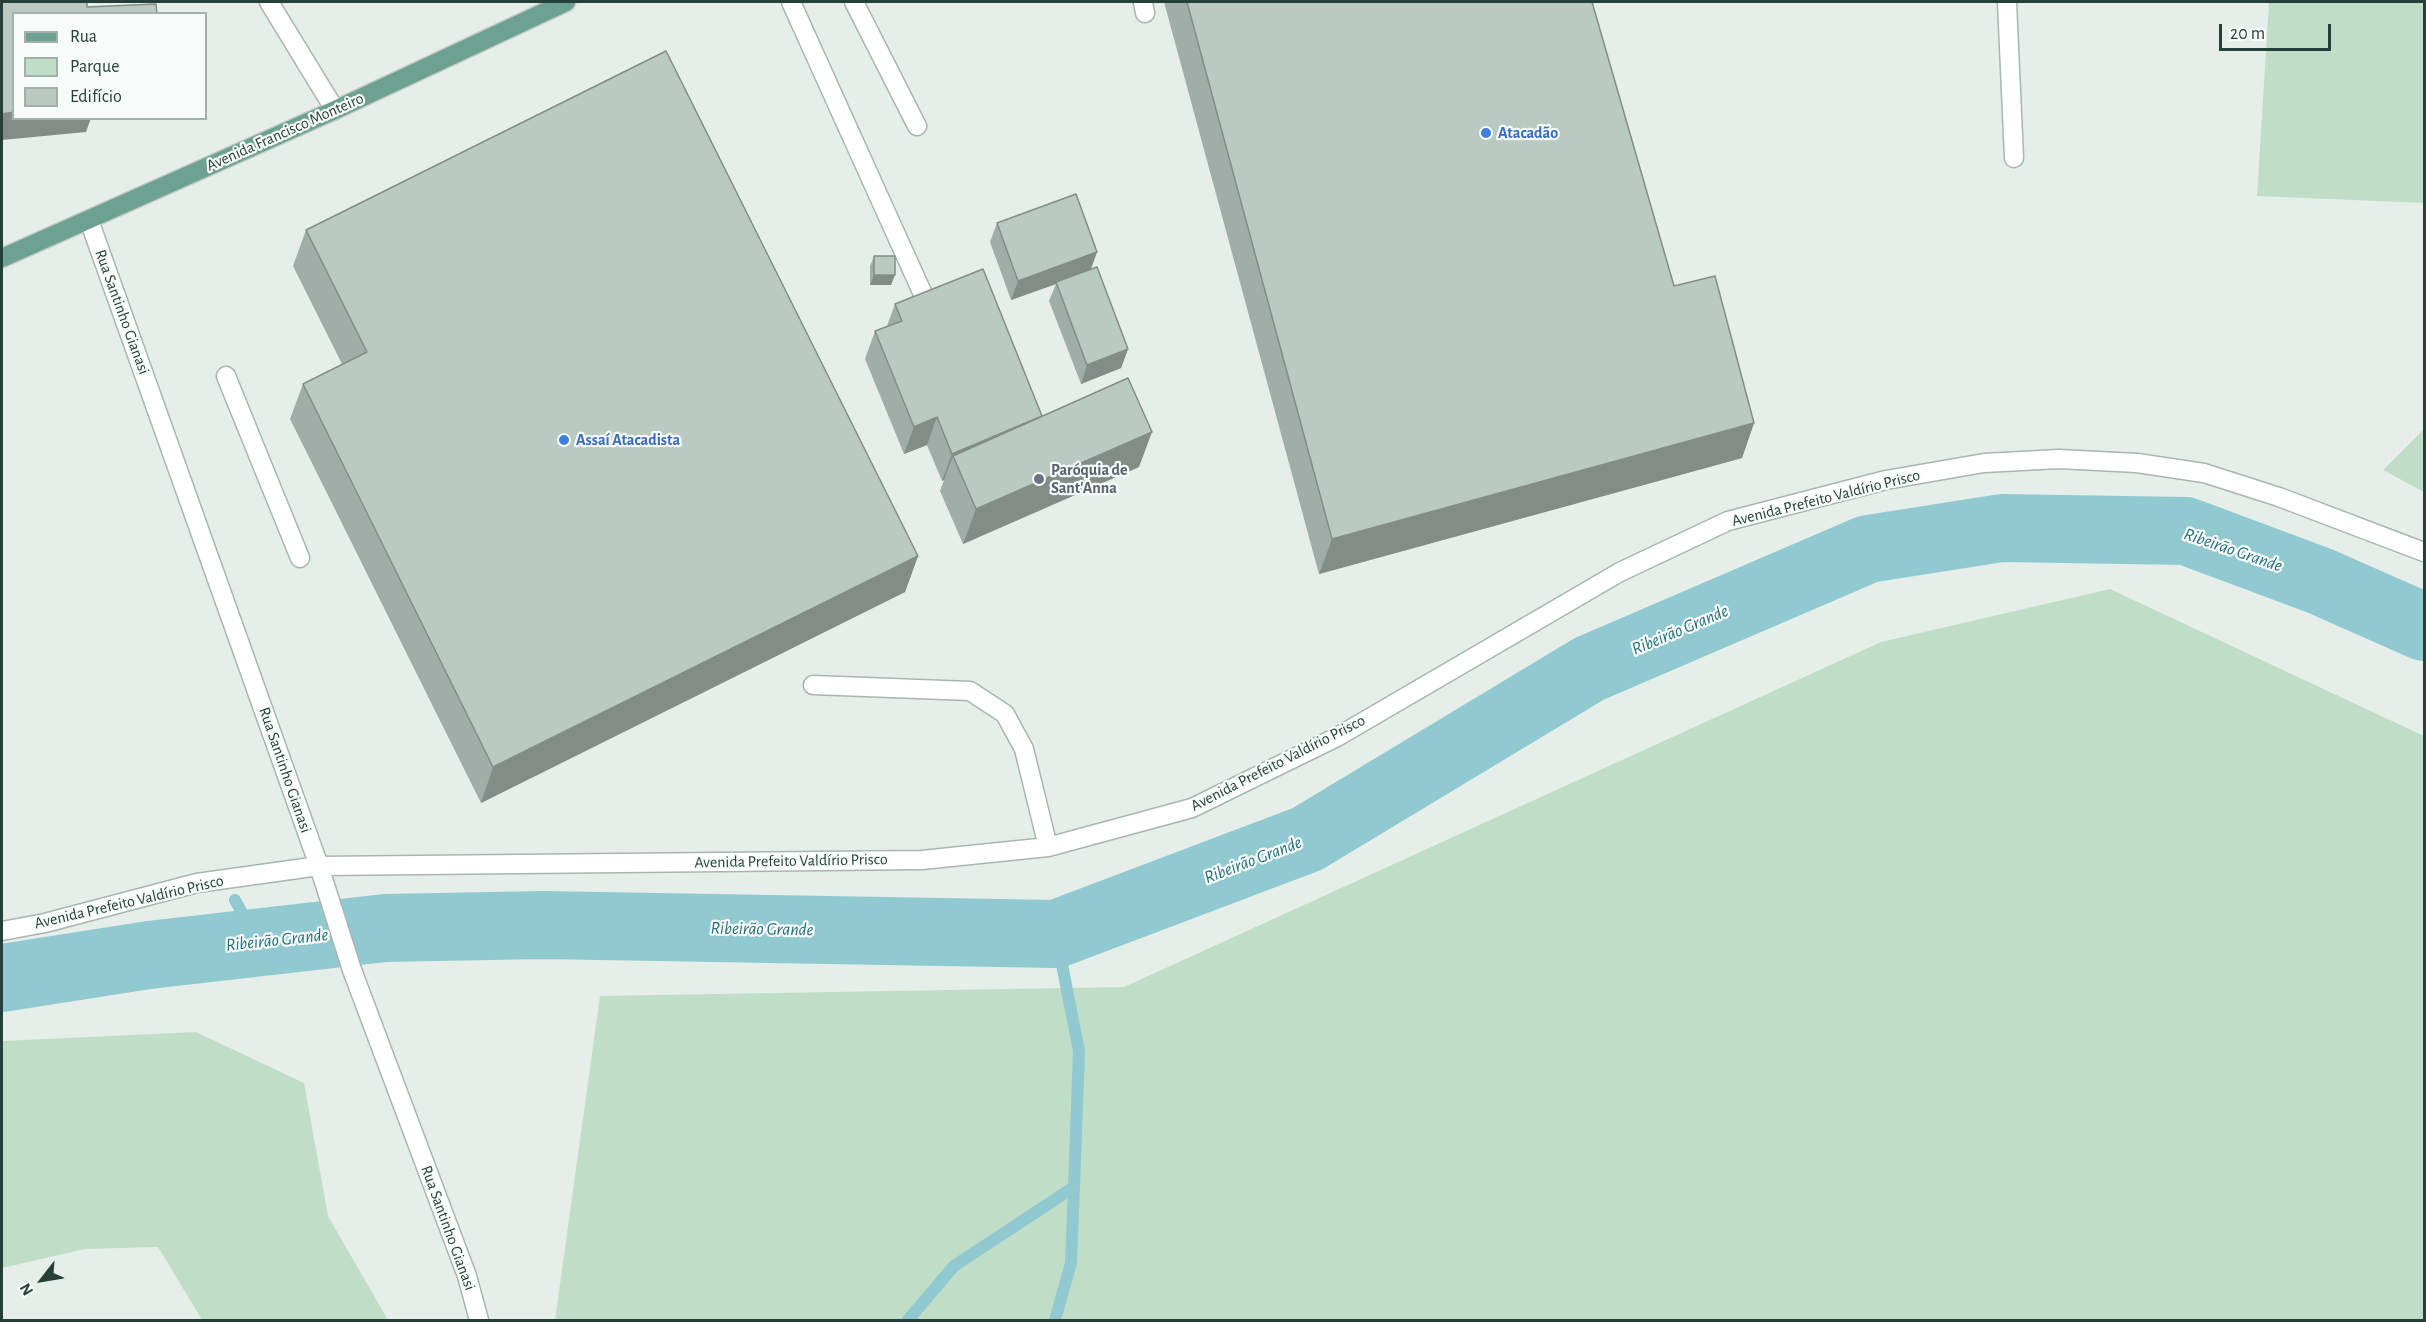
<!DOCTYPE html>
<html>
<head>
<meta charset="utf-8">
<style>
  body { margin:0 }
  #map { position:relative; width:2426px; height:1322px; overflow:hidden; background:#e6eeea; font-family:"Alegreya Sans",sans-serif }
  canvas { display:block }
  .frame { position:absolute; inset:0; border:3px solid #254038; pointer-events:none }
  .legend { position:absolute; left:12px; top:12px; width:195px; height:108px; box-sizing:border-box; background:#f7fbf9; border:2px solid #a3b0ac; margin:0; padding:8px 10px; list-style:none; font-size:18px; color:#254038 }
  .legend li { display:flex; align-items:center; gap:12px; height:30px }
  .legend b { width:30px; border:2px solid #a3b0ac }
  .north { position:absolute; left:12px; top:1250px; width:60px; height:60px; -webkit-text-stroke:4px #f7fbf9; paint-order:stroke; rotate:239deg; font-size:16px; font-weight:700; line-height:24px; text-align:center; color:#254038 }
  .north::after { content:''; display:block; margin:auto; width:21px; height:27px; background:#254038; clip-path:polygon(50% 0,100% 100%,50% 72%,0 100%) }
  .scale { position:absolute; left:2219px; top:24px; width:112px; height:27px; box-sizing:border-box; border:3px solid #254038; border-top:0; padding-left:8px; font-size:18px; line-height:21px; white-space:nowrap; color:#254038; -webkit-text-stroke:4px #f7fbf9; paint-order:stroke }
</style>
</head>
<body>
<div id="map">
<canvas width="2426" height="1322"></canvas>
<div class="frame"></div>
<ul class="legend">
<li><b style="height:8px;background:#6da292"></b>Rua</li>
<li><b style="height:16px;background:#c0dec7"></b>Parque</li>
<li><b style="height:16px;background:#bbc9c3"></b>Edifício</li>
</ul>
<div class="north">N</div>
<div class="scale">20 m</div>
</div>
<script>
const context = document.querySelector('canvas').getContext('2d');
context.lineJoin = 'round';
function fill(path, color) { context.fillStyle = color; context.fill(path, 'evenodd'); }
function strokePath(path, color, width, dash) { context.strokeStyle = color; context.lineWidth = width; context.lineCap = dash ? 'butt' : 'round'; context.setLineDash(dash || []); context.stroke(path); }
function drawText(font, color, halo, rows, align = 'center') {
  context.font = font + ' "Alegreya Sans",sans-serif'; context.lineWidth = 4.5; context.setLineDash([]); context.textBaseline = 'middle'; context.strokeStyle = halo; context.fillStyle = color; for (const [text, x, y, turn = 0] of rows) {
    context.save(); context.translate(x, y); context.rotate((+turn || 0) * Math.PI / 180); context.textAlign = isNaN(turn) ? turn : align; if (halo) context.strokeText(text, 0, 0); context.fillText(text, 0, 0); context.restore();
  }
}
fill(new Path2D(`
  M2269,2H2424V203L2257,196Z
  M2424,429V492L2383,470Z
  M2110,589L2424,736V1320H555L600,996L1124,987L1881,642Z
  M196,1032L304,1083L328,1216L388,1320H202L158,1247L85,1249L2,1268V1041Z`), '#c0dec7');
strokePath(new Path2D(`
  M235,900L259,944
  M908,1320L954,1266L1074,1187L1079,1051L1056,934
  M1055,1320L1071,1263L1074,1187`), '#91c9d0', 12);
strokePath(new Path2D(`
  M2,978L149,955L385,928L543,925L1056,934L1307,839L1589,669L1868,549L2002,528L2186,531L2320,581L2424,627`), '#91c9d0', 68);
const minor = new Path2D(`
  M269,2L335,110
  M791,2L922,292
  M854,2L917,126
  M1143,2L1145,13
  M2007,2L2014,158
  M89,220L319,866L352,970L467,1276L479,1320
  M226,376L300,558
  M813,685L970,691L1005,714L1024,749L1048,847
  M2,931L45,923L197,883L319,866L922,860L1048,847L1192,808L1337,737L1620,572L1728,521L1886,480L1984,463L2059,459L2137,463L2204,473L2279,497L2424,552`);
const major = new Path2D(`
  M2,258L335,110L566,2`);
strokePath(minor, '#a8b6b1', 21);
strokePath(major, '#c2cac7', 21);
strokePath(minor, '#fff', 18);
strokePath(major, '#6da292', 18);
fill(new Path2D(`
  M1164,2H1592L1674,286L1754,423L1742,458L1319,574Z
  M997,223L1097,252L1091,269L1128,349L1121,368L1081,384L1049,301L1056,284L1011,300L990,242Z
  M306,230L918,556L905,592L481,803L290,419L303,384L342,364L293,266Z
  M874,256L891,285H870V266Z
  M895,304L1042,416L1139,467L963,544L940,491L944,480L942,481L927,445L904,454L865,359L875,331L887,326Z`), '#a1ada8');
fill(new Path2D(`
  M14,112V118H91L86,132L2,140V114Z
  M1097,252L1090,271L1056,282V284L1011,300L1018,281Z
  M874,275H895L891,285H870Z
  M1128,349L1121,368L1081,384L1087,365Z
  M937,417L927,445L904,454L914,427Z
  M1042,417L953,456L944,480L942,481L952,454Z
  M1754,423L1742,458L1319,574L1332,539Z
  M1152,432L1139,467L963,544L976,509Z
  M918,556L905,592L481,803L493,767Z`), '#838d88');
const building = new Path2D(`
  M2,2H87V7L156,4L157,14H14V112L2,114Z
  M1187,2H1592L1674,286L1715,276L1754,423L1332,539Z
  M666,51L918,556L493,767L303,384L367,352L306,230Z
  M1076,194L1097,252L1018,281L997,223Z
  M874,256H895V275H874Z
  M1097,267L1128,349L1087,365L1056,282Z
  M983,269L1042,416L952,454L937,417L914,427L875,331L902,321L895,304Z
  M1128,378L1152,432L976,509L953,456Z`);
fill(building, '#bbc9c3');
strokePath(building, '#838d88', 1.5);
for (const [x, y, r, color] of [
  [1486,133,6,"#3f7fe0"],
  [564,440,6,"#3f7fe0"],
  [1039,479,6,"#6b7280"]
]) { const dot = new Path2D(); dot.arc(x, y, r, 0, 2 * Math.PI); context.fillStyle = color; context.fill(dot); strokePath(dot, '#f7fbf9', 2); }
drawText('16px', '#254038', '#f7fbf9', [
  ["Avenida Francisco Monteiro",285,132,-24],
  ["Rua Santinho Gianasi",122,312,70],
  ["Avenida Prefeito Valdírio Prisco",1826,498,-14],
  ["Avenida Prefeito Valdírio Prisco",1278,763,-27],
  ["Rua Santinho Gianasi",285,770,71],
  ["Avenida Prefeito Valdírio Prisco",791,861,-1],
  ["Avenida Prefeito Valdírio Prisco",129,902,-13],
  ["Rua Santinho Gianasi",448,1228,70]
]);
drawText('bold 16px', '#366cbe', '#f7fbf9', [
  ["Atacadão",1498,133],
  ["Assaí Atacadista",576,440]
], 'left');
drawText('bold 16px', '#5b616d', '#f7fbf9', [
  ["Paróquia de",1051,470],
  ["Sant'Anna",1051,488]
], 'left');
drawText('italic 18px', '#216f7a', '#f7fbf9', [
  ["Ribeirão Grande",2233,550,19],
  ["Ribeirão Grande",1680,630,-23],
  ["Ribeirão Grande",1253,860,-21],
  ["Ribeirão Grande",762,929,1],
  ["Ribeirão Grande",277,940,-6]
]);
</script>
</body>
</html>
